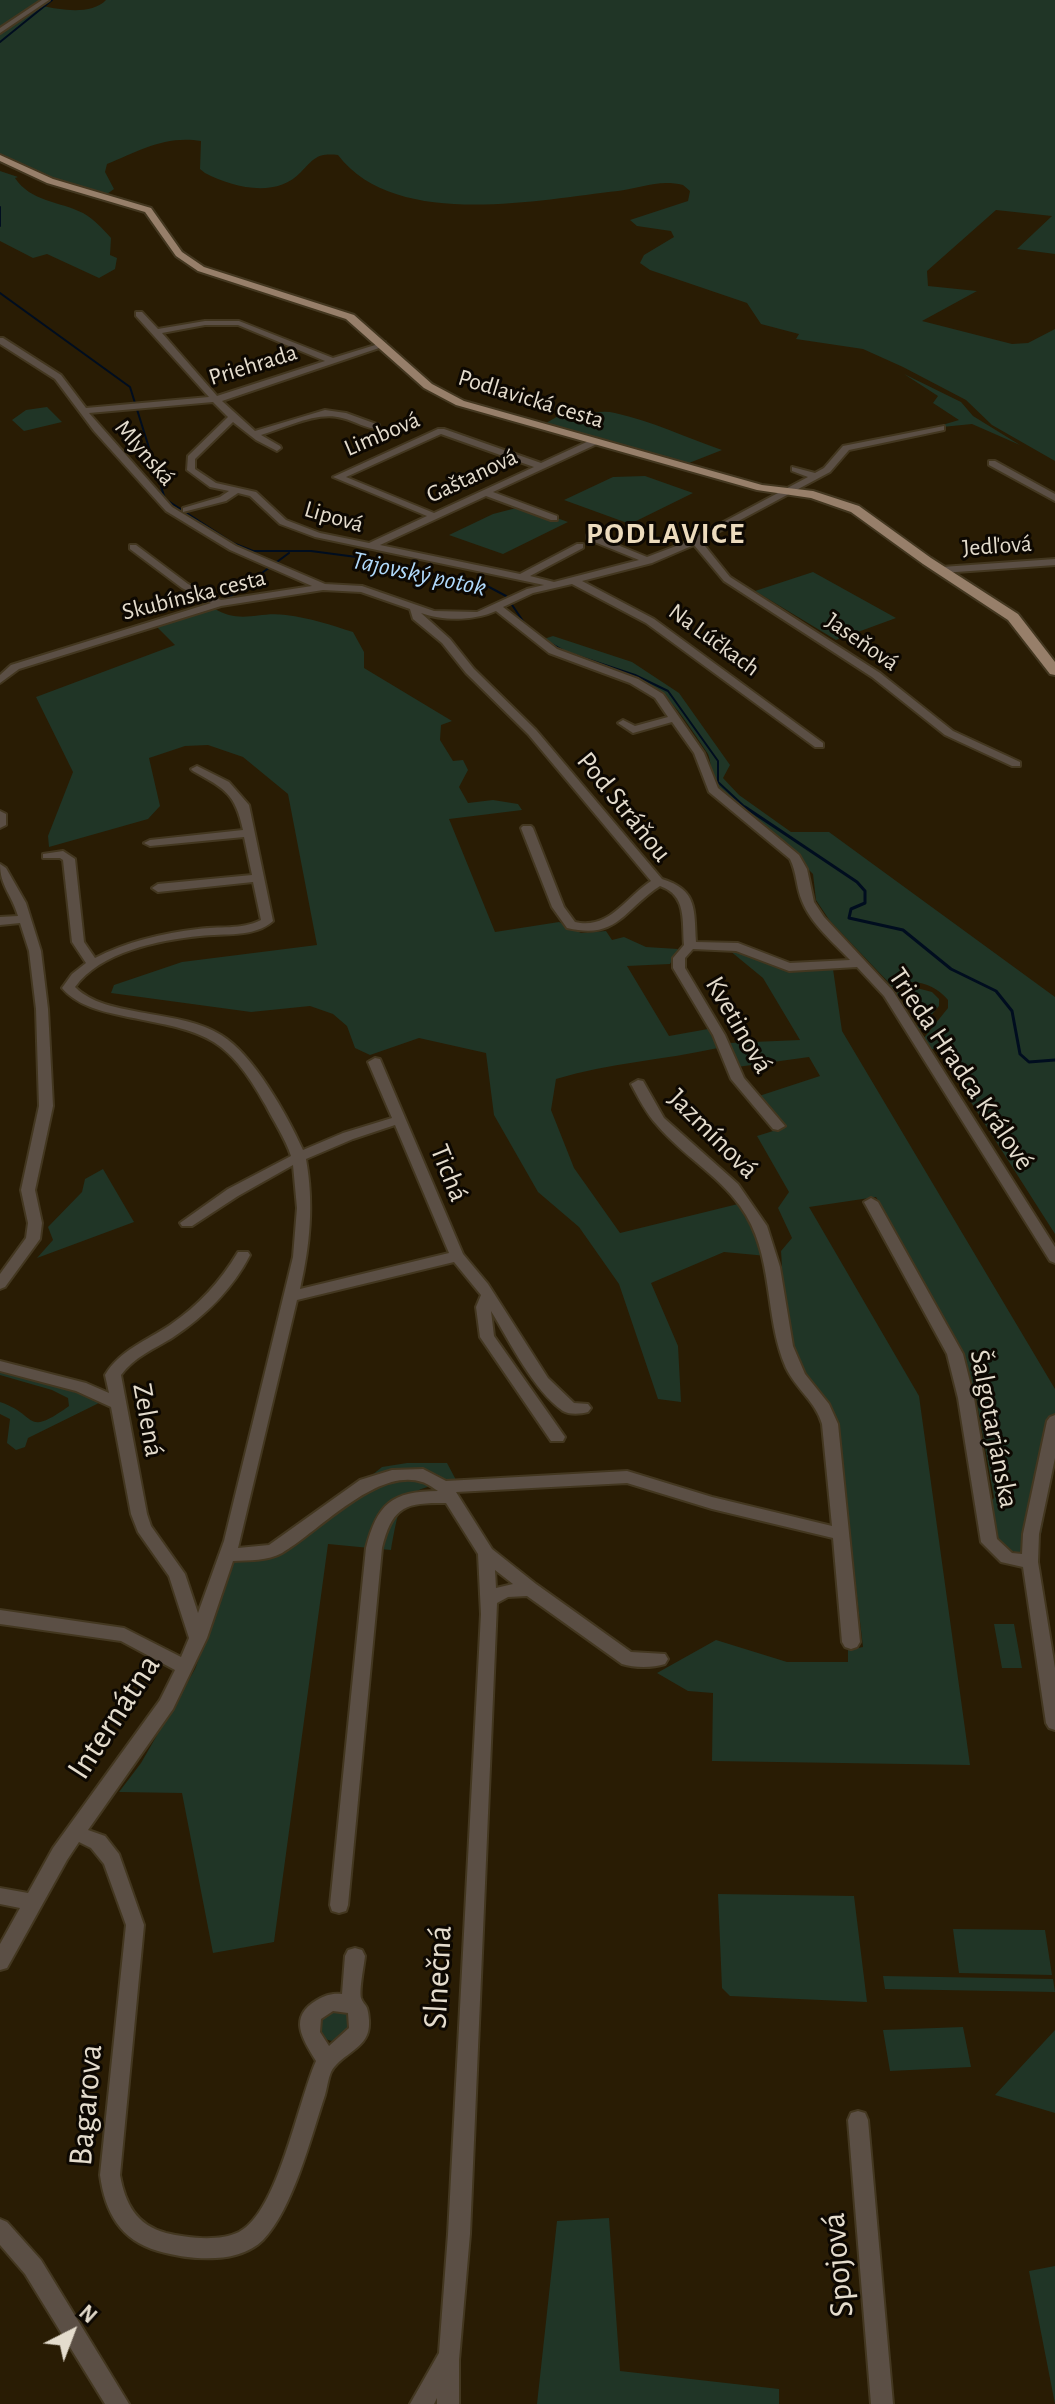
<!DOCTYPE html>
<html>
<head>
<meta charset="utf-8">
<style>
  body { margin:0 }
  #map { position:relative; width:1055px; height:2404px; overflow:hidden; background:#291c04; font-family:"Alegreya Sans",sans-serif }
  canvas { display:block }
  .north { position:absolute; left:32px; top:2292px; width:80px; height:80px; -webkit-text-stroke:6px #0d0802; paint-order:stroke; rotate:42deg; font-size:22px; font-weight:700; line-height:32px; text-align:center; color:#e4dccd }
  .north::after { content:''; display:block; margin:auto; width:28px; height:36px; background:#e4dccd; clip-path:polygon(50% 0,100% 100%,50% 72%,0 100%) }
</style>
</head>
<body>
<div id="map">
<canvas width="1055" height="2404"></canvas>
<div class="north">N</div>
</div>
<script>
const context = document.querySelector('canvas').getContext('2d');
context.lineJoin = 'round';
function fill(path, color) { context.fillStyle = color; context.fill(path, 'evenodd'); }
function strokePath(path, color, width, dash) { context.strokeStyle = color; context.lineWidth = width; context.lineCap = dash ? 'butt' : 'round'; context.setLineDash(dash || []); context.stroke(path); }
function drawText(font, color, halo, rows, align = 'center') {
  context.font = font + ' "Alegreya Sans",sans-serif'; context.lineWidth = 6; context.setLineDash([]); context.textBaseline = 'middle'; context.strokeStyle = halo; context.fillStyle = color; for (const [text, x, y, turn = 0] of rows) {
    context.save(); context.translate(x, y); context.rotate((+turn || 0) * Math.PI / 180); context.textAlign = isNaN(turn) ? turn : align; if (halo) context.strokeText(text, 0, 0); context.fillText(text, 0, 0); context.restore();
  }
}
fill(new Path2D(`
  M0,0H48L43,6C61,10 92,15 106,0H1055V254L1017,249L1052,216L996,210L927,271L928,286L977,291L922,321L1012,344L1028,343L1055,329V461L992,425L966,400L903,367L863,349L796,339L799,334L761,324L747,303L650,270L640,263L644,255L674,237L671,231L637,226L630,220L688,201L690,191L683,185C659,179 641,188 618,191C536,200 395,230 338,155C317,153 315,158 301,172C276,199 232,187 205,173L200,169L201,141C165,135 139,151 107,164L105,172L114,189L107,194L53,178L0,154Z
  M0,171L18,177L15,178C31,202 59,201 83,213C94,219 103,229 111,238L110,255L117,258L115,269L99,278L47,254L33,258L0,241Z
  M904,374L961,402L973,416L1020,445L972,424L932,428L959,420L933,403L938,396Z
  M47,407L62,422L24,431L12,420L26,410Z
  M565,412C582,417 599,409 615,413C652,421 687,438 722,450L689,463L541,426Z
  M645,476L693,493L630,524L564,500L613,477Z
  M524,506L568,522L503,554L449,535L493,514Z
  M813,572L896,618L836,640L755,591Z
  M213,608C242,625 256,611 286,615C310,618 331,625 353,632L364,652V668L452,721L441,725L440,740L453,761L463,760L468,770L459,787L468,803L493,800L518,804L522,810L449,819L495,932L559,922L581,933L606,931L612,940L624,937L646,947L678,949L670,964L627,966L669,1036L708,1029L718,1048C664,1060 609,1063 556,1079L551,1110L574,1168L620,1233L738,1204L767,1256L724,1252L651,1283L678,1346L681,1402L658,1399L619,1284L579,1227L538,1192L494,1115L486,1053L419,1038L370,1055L355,1048L347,1026L333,1014L310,1006L251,1012L111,993L114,985L182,962L317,945L288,794L243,757L208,745L185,746L149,758L160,806L148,819L49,847L48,836L73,772L36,697L175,645L156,626Z
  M553,636L632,662L679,693L730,765L723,778L739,795L791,832H829L1055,997V1234L937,1049H929L923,1039L948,1008V1000C933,982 909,976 889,990L885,986L890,984L830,921L816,900L813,874L782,843L785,842C764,825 728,808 715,785C710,775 712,764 708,754C695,735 682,714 667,698C645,676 574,659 541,640Z
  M729,950L793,971L833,969L842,1031L1055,1389V1459L1037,1555C992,1551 997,1544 989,1503L994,1498L976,1398H972L959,1347L876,1197L809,1207L919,1396L970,1765L712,1761L713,1693L688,1691L657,1673L716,1640L787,1662H848V1650L863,1647L836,1419C828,1400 813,1391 803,1374C782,1338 784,1292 781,1251L792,1238L778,1208L789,1192L757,1136L786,1127L759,1096L820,1076L809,1057L737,1067L729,1043L800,1040L763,978Z
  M913,987L932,992L939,999V1006L917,1032L914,1026L920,1025L905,998L899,999L896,993Z
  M103,1169L134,1222L37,1258L53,1240L48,1227L82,1192L85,1179Z
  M0,1371L92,1397L103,1401L28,1438L25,1447L16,1450L7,1443L10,1419L0,1414V1402C39,1415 24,1438 69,1406L68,1398L52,1390L0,1375Z
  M407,1463H447L456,1480C400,1492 401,1495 391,1550L328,1544L274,1942L213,1953L182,1793L119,1792L141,1763L195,1669L239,1550L286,1545L382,1467Z
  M994,1624H1014L1022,1668H1002Z
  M718,1894L854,1896L867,2002L730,1996L722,1988Z
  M953,1929L1045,1930L1052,1975L959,1973Z
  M883,1976L1053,1979L1055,1992L885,1989Z
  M317 2024a17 17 0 1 1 34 0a17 17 0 1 1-34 0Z
  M963,2027L971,2067L890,2071L883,2030Z
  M1055,2030V2113L995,2095Z
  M609,2218L620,2371L779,2389V2404H537L557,2221Z
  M1055,2266V2404L1029,2271Z`), '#203526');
strokePath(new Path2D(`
  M0,42L52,0
  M0,207V226
  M0,293L130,387L165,499L233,543L253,551H311L364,558L489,587L506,596L525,624
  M224,601L289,553
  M543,639L566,652L635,675L668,691L718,761V782L747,809`), '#000d1f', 2);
strokePath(new Path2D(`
  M745,807L857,882L865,891V903L851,909L849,918L903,930L951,969L996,991L1012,1011L1020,1054L1029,1062L1055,1060`), '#000d1f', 3);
const minor = new Path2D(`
  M42,0H49L0,33V28Z
  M136,312H142L158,329L205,321H239L333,358L385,342V346L222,401L255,431L325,410L346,413L379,425V429C366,429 355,421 342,418C317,411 285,428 261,435L280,446L281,448L277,451L256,440L233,422L195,459V469L216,483L256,492L286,520L320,533L369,543L427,516L333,477L438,429H444L541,463L591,440H597V444L493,492L557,516V520H551L486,496L380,545L520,574L577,544H583V548L530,576L554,582L639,560L587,539V535H593L647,557L684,543L808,477L792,471V467L815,473L824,468L843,446L944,426V430L849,450L830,472L701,541L730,577L880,673L953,731L1020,762V766H1012L945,735L872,677L724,581L694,545L652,563L582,581L654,619L823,743V747H815L646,623L572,584L533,593L503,607L557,649L638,679L663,694L704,753L718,788L799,855L807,869L814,902L824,917L893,991L1055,1247V1263L1050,1261L884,996L857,967L789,971L736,951L693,949L685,958V968L725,1035L744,1078L785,1126L778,1130L773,1129L731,1079L713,1035L673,968V958L684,945C682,921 687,895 660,886C623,910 618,940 567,928L552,907L521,828L523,826H531L533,828L564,907L575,922C609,930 625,898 651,881L528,734L466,673L442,643L413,619L410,609L361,592L323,590L221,606L19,669L0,683V675L11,665L211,603L182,588L130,549V545H136L188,584L221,600L312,586L230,550L166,511L94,431L55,379L0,344V338H3L61,375L86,408L209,397L136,316ZM205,325H238L325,361L217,396L162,333ZM213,402L228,417L188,456L187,470L210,487L229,491L220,497L183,508V512L226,501L238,493L250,496L280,524L315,537L544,585L527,589L477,612L434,611L362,586L325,584L236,546L172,507L89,413ZM441,434L534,467L434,513L346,477ZM496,611L549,653L630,683L655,698L668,717L635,726L623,720L618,723L633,733L672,722L694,753L709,792L790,859C797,873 796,887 802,901C811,924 834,943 850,960L790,963L738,943L696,942C694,910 698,890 662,879L536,730L474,669L450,639L421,613C443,621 474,621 496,611Z
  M989,461H995L1055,494V501L989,465Z
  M1055,559V565L942,573L937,570L942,567Z
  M197,766L229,782L249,805L273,921C254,938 224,933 200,936C159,940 100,952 75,987C94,1006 125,1009 150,1014C174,1018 200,1022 221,1035C254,1055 287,1115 303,1150L343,1133L392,1118L368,1062L375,1058L380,1059L463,1254L488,1284L548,1378L574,1403L588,1404L591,1408L588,1412C581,1414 570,1415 563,1411C533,1390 510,1342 491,1311L494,1336L565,1437L563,1441H551L480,1337L476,1307L481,1295L454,1262L297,1300L238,1548L269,1545L360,1480L392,1470L423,1469L446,1481L627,1471L712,1497L832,1526L822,1424C816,1402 796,1389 786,1368C763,1315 775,1254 740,1206C717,1174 682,1155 657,1125C646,1113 639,1099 631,1084L638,1080L643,1081L664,1118L738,1184L767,1226L780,1267L793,1346L805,1374L829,1404L838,1424L860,1642L857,1647L851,1649L845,1647L842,1642L833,1538L712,1509L627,1483L456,1492L492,1549L536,1584L631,1652L665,1654L668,1659L665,1664C653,1668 634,1668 622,1664L527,1596L508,1597L497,1603L470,2234L459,2360V2404H437V2398L434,2404H410L439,2353L448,2234L481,1614L478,1554L446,1503C405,1502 392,1507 382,1548L348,1905L346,1911L339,1913L332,1911L330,1905L366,1548C377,1504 392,1491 438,1491C433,1488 427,1483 422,1482C377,1467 318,1532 282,1553C268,1561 249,1560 233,1561L207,1638L173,1709L88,1830L105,1836L119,1854L144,1925L120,2175C125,2203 136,2225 166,2233C187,2238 219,2242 239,2232C278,2212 298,2101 316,2061C302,2038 288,2017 317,2000C326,1995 332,1993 342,1994L345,1956L348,1950L355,1948L362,1950L365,1956C364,1966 359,1989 361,1998C362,2002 366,2005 367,2008C369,2014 370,2026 368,2032C363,2050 339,2056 331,2072C328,2079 327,2088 325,2095C311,2137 293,2209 263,2240C238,2265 189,2260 158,2251C120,2240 105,2212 100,2175L126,1925L104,1864L91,1848L79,1842L67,1860L7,1968L0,1970V1944L20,1908L0,1904V1888L28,1893L53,1848L160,1700L175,1670L121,1641L0,1624V1610L124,1628L181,1657L189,1638L169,1576L138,1532L131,1514L111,1407L76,1391L0,1371V1361L86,1383L109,1393L105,1375C120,1350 146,1341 170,1325C199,1305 220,1282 238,1252H248L250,1255C232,1290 205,1316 172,1338C154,1349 134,1357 121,1375L147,1514L151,1526L185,1574L198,1613L224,1541L293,1257L297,1208L293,1165L238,1196L192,1226H182L180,1223L228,1189L291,1156C285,1138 274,1122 266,1106C226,1034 204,1032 128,1017C105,1012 78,1007 62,988L72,974L86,963L72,942L63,860L60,858H43V854L63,851L75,859L84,942L95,958C126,942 163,933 198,929C219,926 241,930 261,920L253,882L158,892L152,888L158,884L252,875L244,837L150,846L144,843L150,840L243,830C235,793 225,789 193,771L191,769ZM395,1125L449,1253L300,1289C310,1245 314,1204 306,1159L353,1139ZM495,1570L513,1584L496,1588ZM333,2011L348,2013L349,2028L329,2046L320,2032L321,2019Z
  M0,811L6,814V825L0,828Z
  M0,864L6,868L26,903L41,951L48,1009L53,1106L35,1190L42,1223L40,1239L5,1287L0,1289V1274L26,1238L28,1223L21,1190L39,1106L36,1009L29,951L20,923L0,925V917L18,916C12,895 0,886 0,864Z
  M871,1198L878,1202L963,1354L974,1398L997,1539L1012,1553L1022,1554L1023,1534L1047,1421L1050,1417L1055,1415V1458L1039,1534L1038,1562L1055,1668V1730L1049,1728L1046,1723L1023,1567L1001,1562L981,1542L958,1398L947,1354L864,1202Z
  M858,2111L865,2113L868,2120L893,2404H871L848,2120L851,2113Z
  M0,2219L7,2222L41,2260L129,2404H105L25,2274L0,2245Z`);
const major = new Path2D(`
  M0,155L53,179L151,208L182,252L204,267L354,315L432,384L464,401L762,485L813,491L859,506L931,558L1018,614L1055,662V675L1050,674L1008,620L923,564L851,512L811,498L757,490L456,405L424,388L346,319L198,271L176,256L145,212L47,183L0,161Z`);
strokePath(minor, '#433720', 4);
strokePath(major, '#433720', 4);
fill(minor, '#5b4f45');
fill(major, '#977f6a');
drawText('24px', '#e4dccd', '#0d0802', [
  ["Priehrada",253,365,-17],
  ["Podlavická cesta",531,399,17],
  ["Limbová",382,434,-23],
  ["Mlynská",145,453,49],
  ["Gaštanová",472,476,-25],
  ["Lipová",334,517,16],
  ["Jedľová",997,546,-4],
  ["Skubínska cesta",194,595,-14],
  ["Na Lúčkach",714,640,36],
  ["Jaseňová",862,642,35]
]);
drawText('italic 26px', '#b0d9fb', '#0d0802', [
  ["Tajovský potok",419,574,12]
]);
drawText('28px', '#e4dccd', '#0d0802', [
  ["Pod Stráňou",624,807,51],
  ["Kvetinová",739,1025,60],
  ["Trieda Hradca Králové",961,1069,56],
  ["Jazmínová",713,1134,45],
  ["Tichá",449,1173,68],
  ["Zelená",148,1420,80],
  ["Šalgotarjánska",994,1429,79]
]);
context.letterSpacing = '2px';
drawText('bold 30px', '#ecdbbd', '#0d0802', [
  ["PODLAVICE",666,534]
]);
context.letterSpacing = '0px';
drawText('34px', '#e4dccd', '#0d0802', [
  ["Internátna",114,1717,-57],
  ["Slnečná",438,1977,-87],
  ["Bagarova",86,2105,-85],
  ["Spojová",838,2265,-95]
]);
</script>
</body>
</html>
